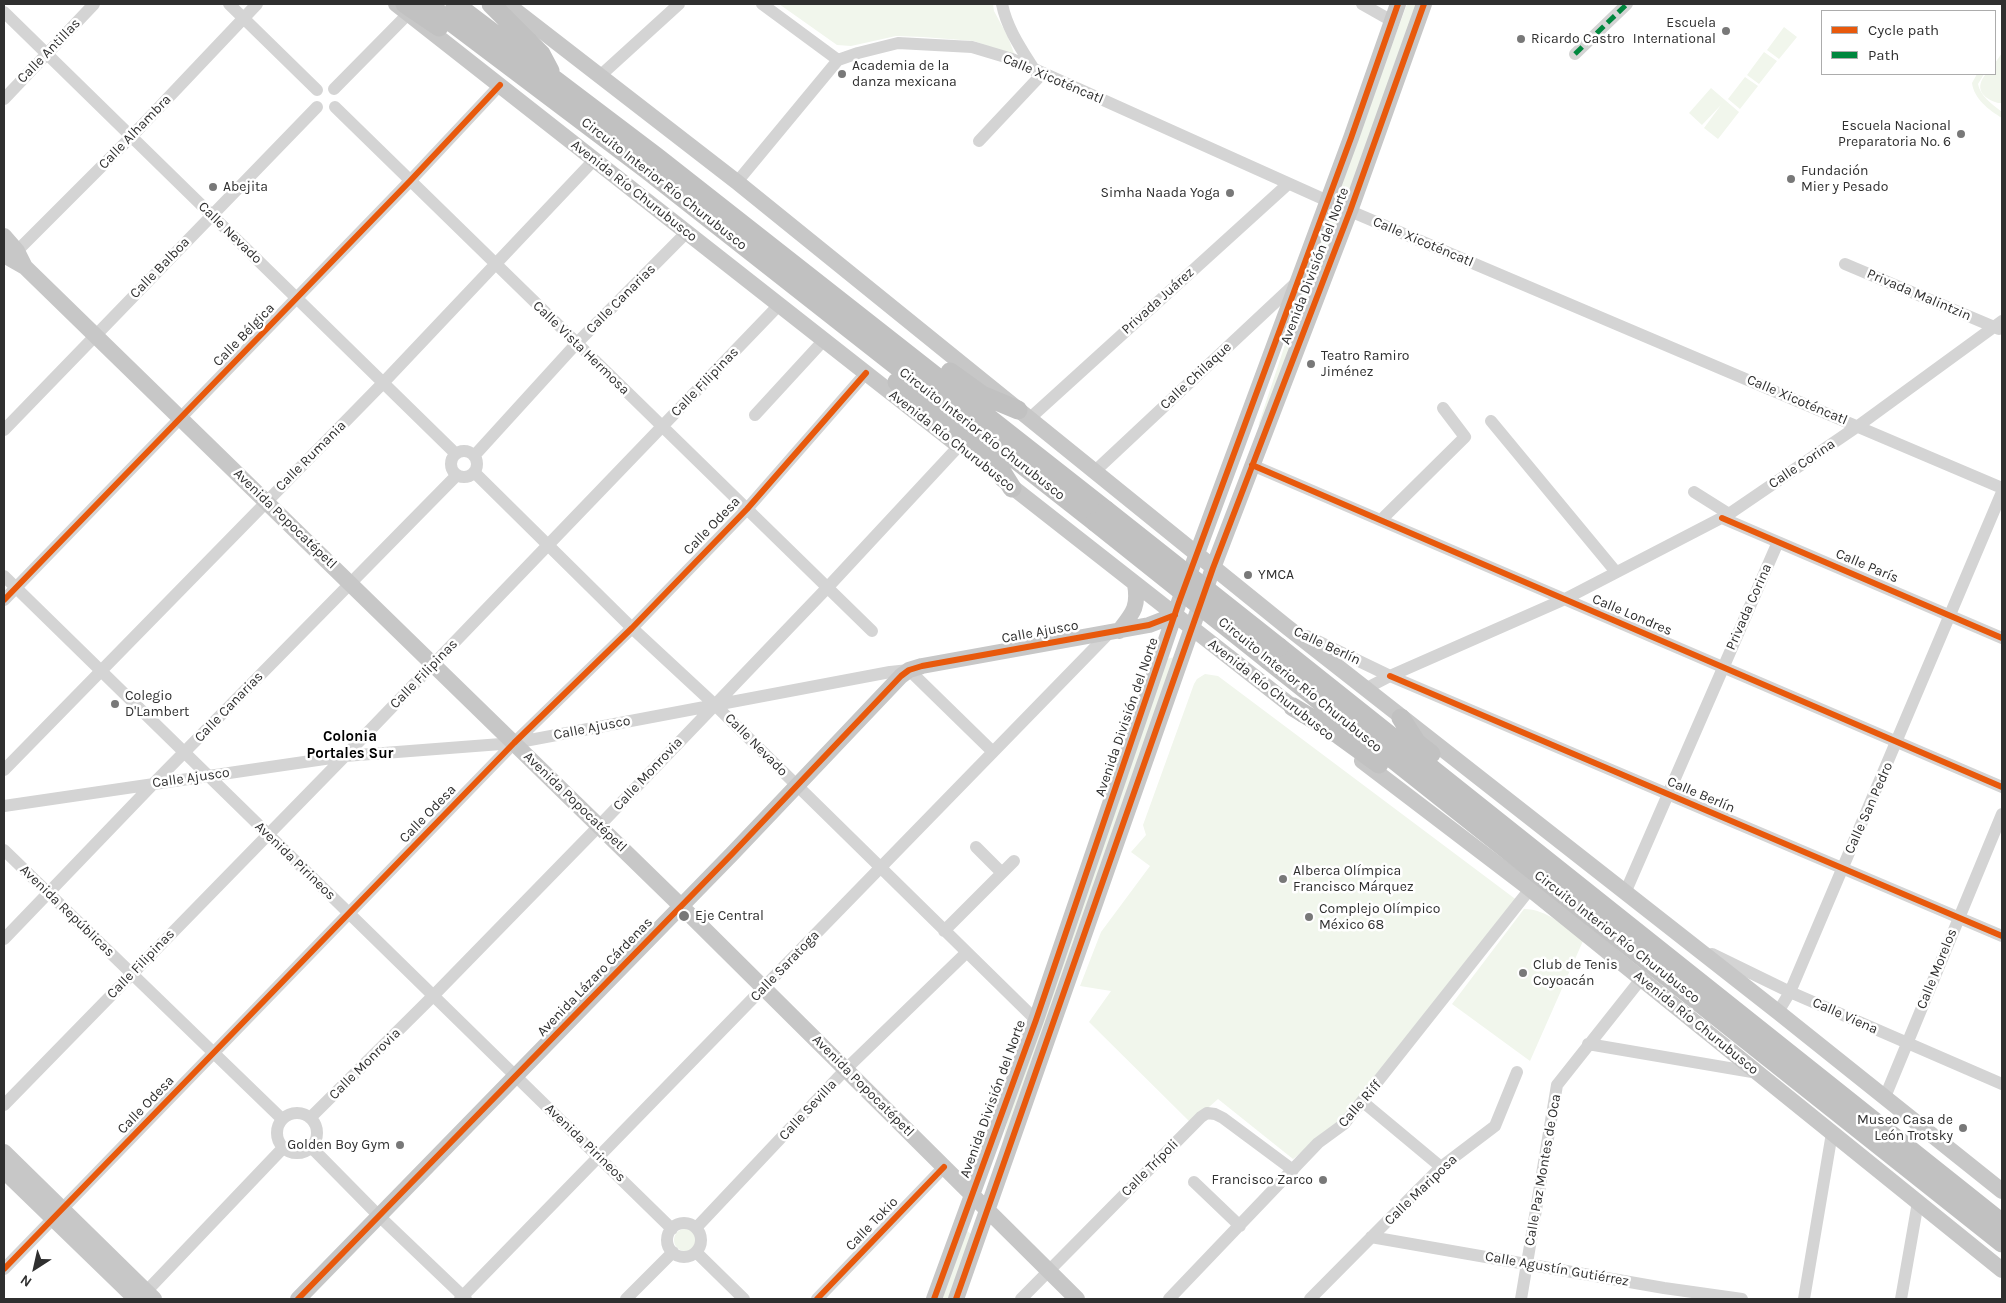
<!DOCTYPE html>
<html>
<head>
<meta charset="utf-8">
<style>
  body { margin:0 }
  #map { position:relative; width:2006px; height:1303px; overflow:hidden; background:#fff; font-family:Karla,sans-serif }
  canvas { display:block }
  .frame { position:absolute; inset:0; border:5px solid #2f2f2f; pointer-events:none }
  .legend { position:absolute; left:1821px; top:10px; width:175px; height:65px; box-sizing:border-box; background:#fff; border:1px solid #acacac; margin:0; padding:6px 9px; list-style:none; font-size:15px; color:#2f2f2f }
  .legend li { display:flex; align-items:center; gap:10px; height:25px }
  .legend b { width:25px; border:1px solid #acacac }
  .north { position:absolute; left:10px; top:1243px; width:50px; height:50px; -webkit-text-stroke:4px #fff; paint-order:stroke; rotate:215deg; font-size:14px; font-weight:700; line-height:20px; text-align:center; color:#2f2f2f }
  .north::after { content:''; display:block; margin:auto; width:18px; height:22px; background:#2f2f2f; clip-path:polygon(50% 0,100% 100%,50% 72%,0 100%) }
</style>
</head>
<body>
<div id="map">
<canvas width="2006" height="1303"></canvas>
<div class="frame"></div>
<ul class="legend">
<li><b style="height:6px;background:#e8590c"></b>Cycle path</li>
<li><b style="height:6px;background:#00873e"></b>Path</li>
</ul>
<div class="north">N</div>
</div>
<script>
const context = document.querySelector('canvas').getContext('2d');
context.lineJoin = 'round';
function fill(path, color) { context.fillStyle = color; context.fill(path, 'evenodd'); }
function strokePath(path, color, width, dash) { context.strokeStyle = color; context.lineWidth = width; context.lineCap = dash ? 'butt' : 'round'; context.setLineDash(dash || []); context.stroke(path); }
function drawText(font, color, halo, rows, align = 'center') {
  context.font = font + ' Karla,sans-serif'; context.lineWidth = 5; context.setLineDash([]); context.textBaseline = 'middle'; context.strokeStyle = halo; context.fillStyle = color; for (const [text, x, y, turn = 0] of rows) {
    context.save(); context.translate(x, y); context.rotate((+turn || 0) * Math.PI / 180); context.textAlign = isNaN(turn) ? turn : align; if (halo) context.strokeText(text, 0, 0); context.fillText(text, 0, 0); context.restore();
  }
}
fill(new Path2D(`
  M779,4H993L994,11L1008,37L1015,56L974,41L923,37L896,36L851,46L837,45Z
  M1407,4H1419L1350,194L1338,190Z
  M1784,27L1797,37L1779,59L1767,50Z
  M1764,52L1777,61L1759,84L1747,75Z
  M2002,53V103H1998C1982,98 1974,88 1986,74H1995V63Z
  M1977,74H1984L1978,84C1980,96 1992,104 2002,112V118C1989,110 1974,99 1972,83Z
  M1745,77L1758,86L1740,109L1728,99Z
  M1711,88L1739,112L1718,139L1704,128L1721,105L1702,125L1689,113Z
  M1328,215L1341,219L1264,418L1258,426Z
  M1175,657L1002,1145L1009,1114L1166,659Z
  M1205,674L1218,676L1518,901L1342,1120L1293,1159L1218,1099L1191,1123L1089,1022L1111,991L1080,986L1101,932L1150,866L1131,852L1146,835L1143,825L1194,684L1197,679Z
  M1524,909C1547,909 1567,928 1583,941L1530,1061L1452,1004Z
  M964,1228L973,1236L950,1299H939Z
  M674 1240a11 11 0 1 1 22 0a11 11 0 1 1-22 0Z`), '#f1f6ec');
strokePath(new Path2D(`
  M229,4L317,90
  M762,4L838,60
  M1002,4C1007,29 1022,50 1035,71
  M1362,4L1392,21
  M4,12L456,454
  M1575,54L1627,4
  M601,75L679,4
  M334,89L408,14
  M4,99L94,4
  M335,107L872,631
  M979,141L1042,74
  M737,182L838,60L858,53L898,43L972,47L1012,59L1350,211L2002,488
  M12,256L131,137L257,4
  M1845,264L1999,329
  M755,415L824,340
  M1029,419L1288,184
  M1491,421L1616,572
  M4,430L317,107
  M451 464a13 13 0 1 1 26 0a13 13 0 1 1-26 0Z
  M474,456L576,344L687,232
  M1252,465L2002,787
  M474,472L632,628L714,704L1036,1020
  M1094,472L1297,282
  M1694,492L1729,514
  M1722,518L2002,638
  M1381,520L1465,437L1443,408
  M4,576L672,1229
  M4,600L410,181L500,85
  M1307,636L1390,676L2002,936
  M1365,689L1390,676L1565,599L1729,514L1858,426L2002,321
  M4,770L383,383L594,160
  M4,806L345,756L514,743L890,672L909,670L993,752
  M976,847L1002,873
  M4,850L282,1119
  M1625,893L1778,542
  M944,931L1014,861
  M4,939L154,783L457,475
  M1712,954L1790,992L2002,1084
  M1778,1012L1790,992L2002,492
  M1588,1044L1758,1073
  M1885,1097L2002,814
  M1363,1102L1441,1167
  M4,1105L345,756L779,305
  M277 1133a20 20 0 1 1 40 0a20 20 0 1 1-40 0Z
  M310,1118L433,996L599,826L827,588L959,446
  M311,1147L379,1216L466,1299
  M1194,1182L1240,1226
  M667 1240a17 17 0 1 1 34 0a17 17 0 1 1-34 0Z
  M696,1228L846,1069L966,953
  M1371,1237L1664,1288L1742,1299
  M696,1252L744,1299
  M4,1269L514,743L632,628L747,509L866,373
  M140,1298L283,1148
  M460,1299L1110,632
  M626,1299L673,1252
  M817,1299L944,1167
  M1021,1299L1201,1117L1207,1113L1215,1114L1223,1118L1293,1170
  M1169,1299L1318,1143L1344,1124L1530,889
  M1310,1299L1441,1167L1495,1126L1517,1072
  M1521,1299L1557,1085L1641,979
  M1804,1299L1832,1133
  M1901,1299L1918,1202`), '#d4d4d4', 12);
strokePath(new Path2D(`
  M396,4L955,443
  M507,4L737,182L1287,627L1778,1012L2002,1191
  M4,236L17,251L24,265
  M4,255L25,267L681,906L1077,1299
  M1002,479L1303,715
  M1119,631C1133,613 1139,607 1135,584
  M1362,761L1530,889L2002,1270
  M4,1152L154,1299
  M4,1171L136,1299
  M298,1299L732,854L901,676L909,670L922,666L1149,625L1175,615
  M934,1299L1036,1020L1179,602L1351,138L1398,4
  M956,1299L1213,568L1350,211L1424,4`), '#c7c7c7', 16);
strokePath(new Path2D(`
  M405,4L439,27
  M427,4L647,170L1095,522
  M455,4L657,157L1106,510
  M491,4L541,54L550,71
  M950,372L982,395L1018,410
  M897,382L1002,472L1012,488
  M1279,647L2002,1223
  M1268,660L2002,1243
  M1293,707L1339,735L1379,764
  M1401,718L1417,743L1431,754`), '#c1c1c1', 19);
strokePath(new Path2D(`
  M1106,510L1279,647
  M1095,522L1268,660`), '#c1c1c1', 19);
strokePath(new Path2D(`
  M1575,54L1627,4`), '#00873e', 5, [10, 5]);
strokePath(new Path2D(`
  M1252,465L2002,787
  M1722,518L2002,638
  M4,600L410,181L500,85
  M1390,676L2002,936
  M4,1269L514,743L632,628L747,509L866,373
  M298,1299L732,854L901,676L909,670L922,666L1149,625L1175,615
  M817,1299L944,1167
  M934,1299L1036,1020L1179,602L1351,138L1398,4
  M956,1299L1213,568L1350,211L1424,4`), '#e8590c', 6);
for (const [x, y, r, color] of [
  [1726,31,5,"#787878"],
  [1521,39,5,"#787878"],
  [842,74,5,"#787878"],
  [1961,134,5,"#787878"],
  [1791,179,5,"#787878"],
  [213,187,5,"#787878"],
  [1230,193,5,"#787878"],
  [1311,364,5,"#787878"],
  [1248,575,5,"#787878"],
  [115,704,5,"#787878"],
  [1283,879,5,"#787878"],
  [684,916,6,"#787878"],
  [1309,917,5,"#787878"],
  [1523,973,5,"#787878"],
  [1963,1128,5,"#787878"],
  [400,1145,5,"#787878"],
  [1323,1180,5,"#787878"]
]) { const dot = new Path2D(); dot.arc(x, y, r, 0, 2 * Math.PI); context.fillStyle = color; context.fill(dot); strokePath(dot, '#fff', 2); }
drawText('14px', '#2f2f2f', '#fff', [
  ["Escuela",1716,23,"right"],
  ["International",1716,39,"right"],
  ["Ricardo Castro",1531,39],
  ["Academia de la",852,66],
  ["danza mexicana",852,82],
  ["Escuela Nacional",1951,126,"right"],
  ["Preparatoria No. 6",1951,142,"right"],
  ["Fundación",1801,171],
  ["Mier y Pesado",1801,187],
  ["Abejita",223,187],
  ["Simha Naada Yoga",1220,193,"right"],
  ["Teatro Ramiro",1321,356],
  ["Jiménez",1321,372],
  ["YMCA",1258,575],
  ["Colegio",125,696],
  ["D'Lambert",125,712],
  ["Alberca Olímpica",1293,871],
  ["Francisco Márquez",1293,887],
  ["Complejo Olímpico",1319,909],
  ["México 68",1319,925],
  ["Eje Central",695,916],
  ["Club de Tenis",1533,965],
  ["Coyoacán",1533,981],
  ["Museo Casa de",1953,1120,"right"],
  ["León Trotsky",1953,1136,"right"],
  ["Golden Boy Gym",390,1145,"right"],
  ["Francisco Zarco",1313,1180,"right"]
], 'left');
drawText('14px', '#2f2f2f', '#fff', [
  ["Calle Antillas",49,51,-46],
  ["Calle Xicoténcatl",1053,79,23],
  ["Calle Alhambra",135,132,-46],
  ["Circuito Interior Río Churubusco",664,184,38],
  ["Avenida Río Churubusco",634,191,38],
  ["Calle Nevado",230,233,44],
  ["Calle Xicoténcatl",1423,242,23],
  ["Avenida División del Norte",1315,266,-69],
  ["Calle Balboa",160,268,-46],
  ["Privada Malintzin",1919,295,23],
  ["Calle Canarias",621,299,-45],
  ["Privada Juárez",1158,301,-42],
  ["Calle Bélgica",244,335,-46],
  ["Calle Vista Hermosa",581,348,44],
  ["Calle Chilaque",1196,376,-43],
  ["Calle Filipinas",705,382,-46],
  ["Calle Xicoténcatl",1797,400,23],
  ["Circuito Interior Río Churubusco",982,434,38],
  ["Avenida Río Churubusco",952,441,38],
  ["Calle Rumania",311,456,-45],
  ["Calle Corina",1802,464,-34],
  ["Avenida Popocatépetl",285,519,44],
  ["Calle Odesa",712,526,-46],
  ["Calle París",1867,566,23],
  ["Privada Corina",1749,607,-66],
  ["Calle Londres",1632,615,23],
  ["Calle Ajusco",1040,632,-10],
  ["Calle Berlín",1327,646,25],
  ["Calle Filipinas",424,674,-46],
  ["Circuito Interior Río Churubusco",1300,685,39],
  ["Avenida Río Churubusco",1271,690,38],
  ["Calle Canarias",229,707,-46],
  ["Avenida División del Norte",1127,717,-71],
  ["Calle Ajusco",592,728,-11],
  ["Calle Nevado",756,745,45],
  ["Calle Monrovia",648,774,-47],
  ["Calle Ajusco",191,778,-8],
  ["Calle Berlín",1701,795,23],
  ["Avenida Popocatépetl",575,802,44],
  ["Calle San Pedro",1869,808,-66],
  ["Calle Odesa",428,814,-46],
  ["Avenida Pirineos",295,861,44],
  ["Avenida Repúblicas",67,911,44],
  ["Circuito Interior Río Churubusco",1617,937,38],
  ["Calle Filipinas",141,964,-46],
  ["Calle Saratoga",785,966,-46],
  ["Calle Morelos",1937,969,-68],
  ["Avenida Lázaro Cárdenas",595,977,-46],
  ["Calle Viena",1845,1016,24],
  ["Avenida Río Churubusco",1696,1023,39],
  ["Calle Monrovia",365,1064,-45],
  ["Avenida Popocatépetl",863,1086,45],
  ["Avenida División del Norte",993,1099,-70],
  ["Calle Riff",1360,1104,-49],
  ["Calle Odesa",146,1105,-46],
  ["Calle Sevilla",808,1110,-47],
  ["Avenida Pirineos",585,1143,44],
  ["Calle Trípoli",1150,1168,-45],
  ["Calle Paz Montes de Oca",1543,1170,-80],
  ["Calle Mariposa",1421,1190,-44],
  ["Calle Tokio",872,1224,-46],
  ["Calle Agustín Gutiérrez",1557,1269,10]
]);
drawText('bold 15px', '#000', '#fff', [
  ["Colonia",350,737],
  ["Portales Sur",350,754]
]);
</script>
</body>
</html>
